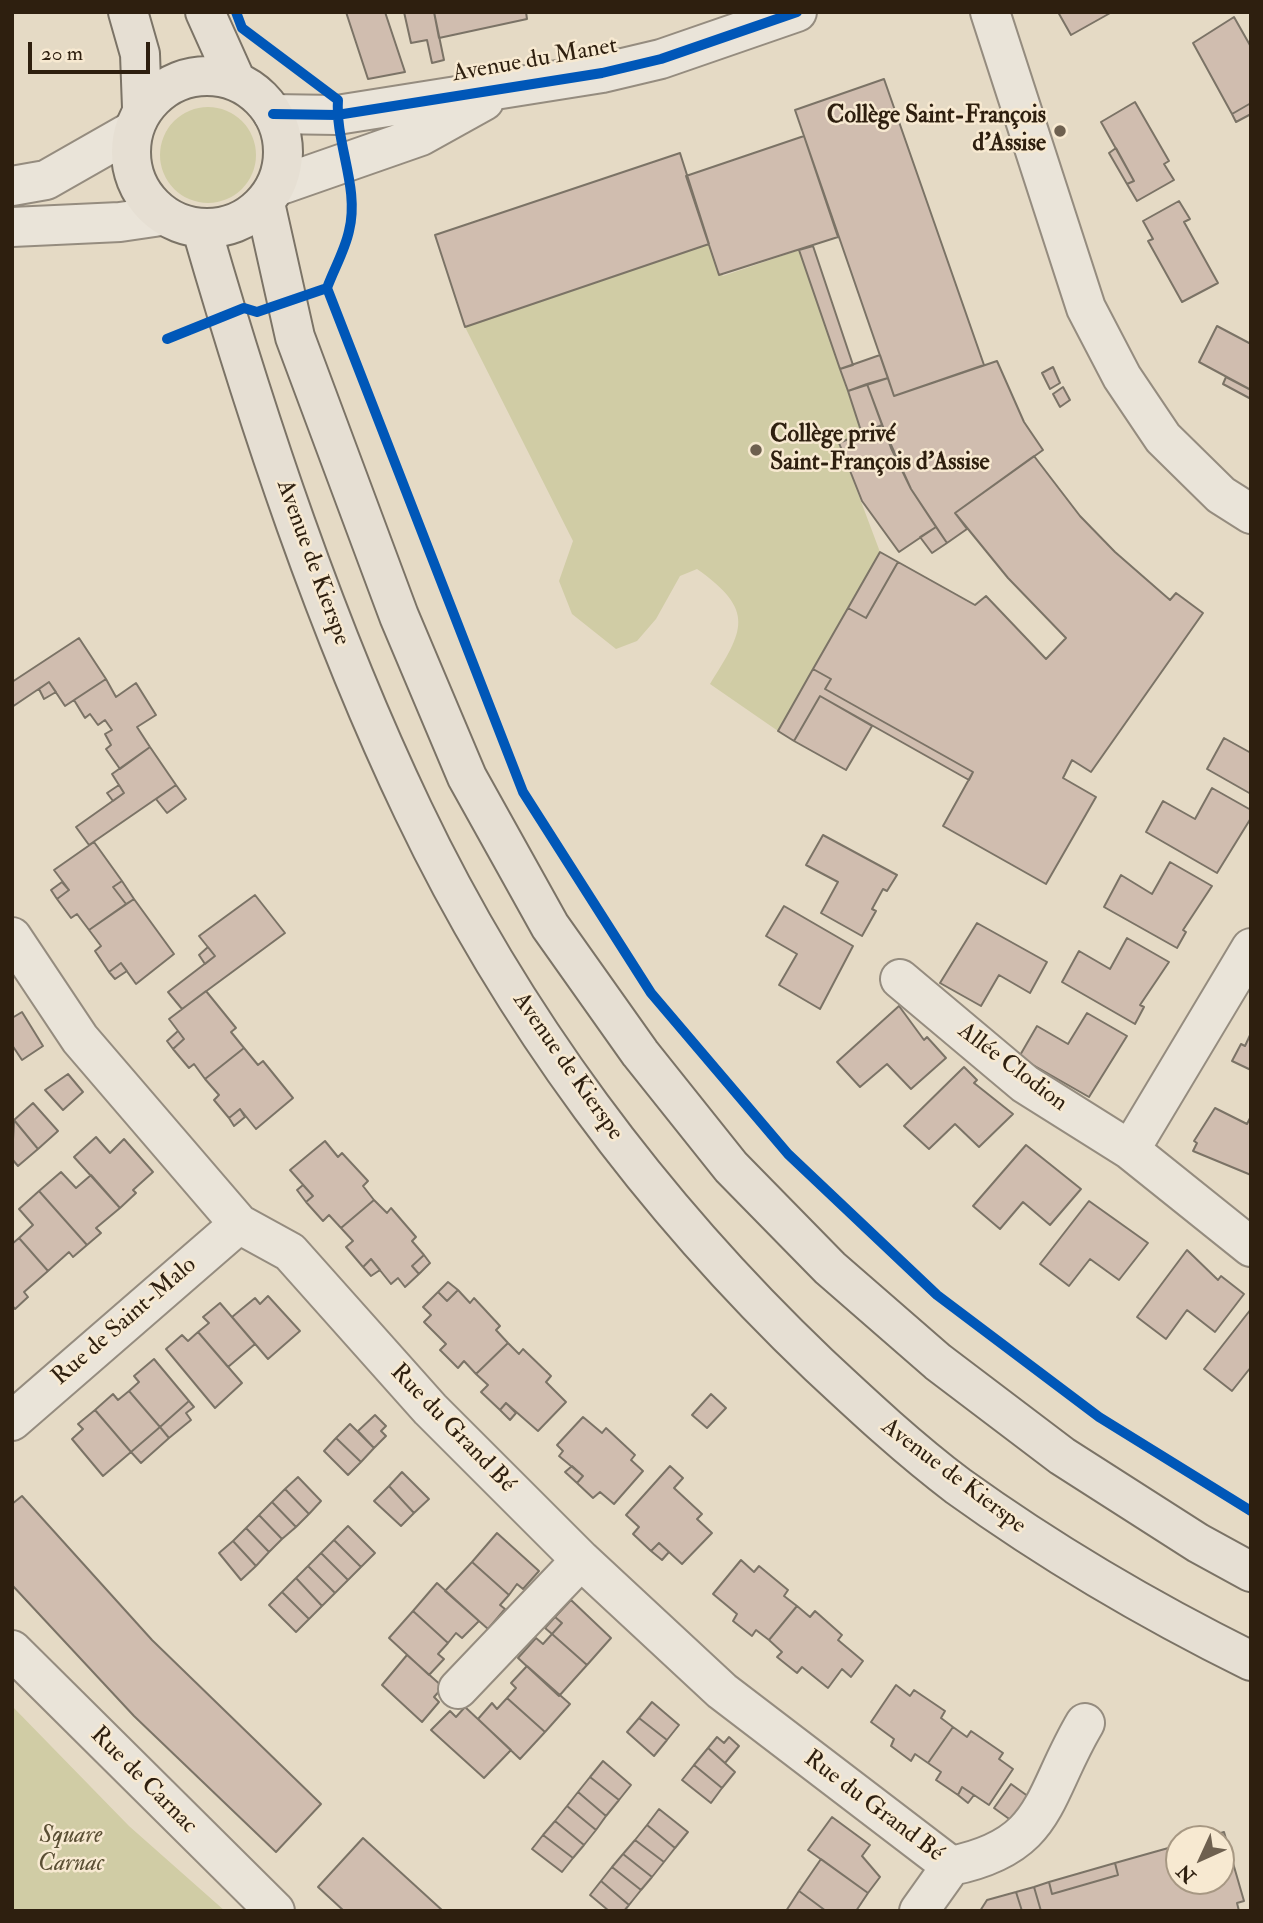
<!DOCTYPE html>
<html>
<head>
<meta charset="utf-8">
<style>
  body { margin:0 }
  #map { position:relative; width:1263px; height:1923px; overflow:hidden; background:#e5dac5; font-family:"IM FELL Double Pica",serif }
  canvas { display:block }
  .frame { position:absolute; inset:0; border:14px solid #2e1f0f; pointer-events:none }
  .north { position:absolute; left:1165px; top:1825px; width:70px; height:70px; box-sizing:border-box; background:#f7e9d1; border:2px solid #a79883; border-radius:50%; rotate:225deg; font-size:19px; font-weight:700; line-height:28px; text-align:center; color:#2e1f0f }
  .north::after { content:''; display:block; margin:auto; width:24px; height:32px; background:#6e604f; clip-path:polygon(50% 0,100% 100%,50% 72%,0 100%) }
  .scale { position:absolute; left:28px; top:42px; width:122px; height:32px; box-sizing:border-box; border:4px solid #2e1f0f; border-top:0; padding-left:9px; font-size:21px; line-height:24px; white-space:nowrap; color:#2e1f0f; -webkit-text-stroke:5px #f7e9d1; paint-order:stroke }
</style>
</head>
<body>
<div id="map">
<canvas width="1263" height="1923"></canvas>
<div class="frame"></div>
<div class="north">N</div>
<div class="scale">20 m</div>
</div>
<script>
const context = document.querySelector('canvas').getContext('2d');
context.lineJoin = 'round';
function fill(path, color) { context.fillStyle = color; context.fill(path, 'evenodd'); }
function strokePath(path, color, width, dash) { context.strokeStyle = color; context.lineWidth = width; context.lineCap = dash ? 'butt' : 'round'; context.setLineDash(dash || []); context.stroke(path); }
function drawText(font, color, halo, rows, align = 'center') {
  context.font = font + ' "IM FELL Double Pica",serif'; context.lineWidth = 5; context.setLineDash([]); context.textBaseline = 'middle'; context.strokeStyle = halo; context.fillStyle = color; for (const [text, x, y, turn = 0] of rows) {
    context.save(); context.translate(x, y); context.rotate((+turn || 0) * Math.PI / 180); context.textAlign = isNaN(turn) ? turn : align; if (halo) context.strokeText(text, 0, 0); context.fillText(text, 0, 0); context.restore();
  }
}
fill(new Path2D(`
  M160 155a48 48 0 1 1 96 0a48 48 0 1 1-96 0Z
  M709,244L723,276L799,250L862,434L839,443L880,552L778,731L710,684C744,630 756,611 697,569L680,576L656,619L637,641L616,649L572,614L559,581L573,541L465,327Z
  M12,1706L129,1826L225,1911H12Z`), '#d0cca5');
const building = new Path2D(`
  M346,12H385L405,72L368,79Z
  M404,12H434L444,60L432,63L427,40L411,43Z
  M434,12H526L527,19L439,38Z
  M1058,12H1112L1071,35Z
  M1234,17L1251,47V103L1232,114L1193,43Z
  M884,79L984,365L894,396L795,110Z
  M1135,102L1169,161L1164,164L1174,180L1137,201L1127,184L1134,181L1101,122Z
  M1251,103V114L1236,122L1232,114Z
  M804,136L838,237L719,275L686,176Z
  M1116,148L1134,181L1127,184L1109,153Z
  M680,153L709,244L465,327L435,235Z
  M1179,201L1190,219L1184,222L1218,283L1182,302L1148,241L1153,239L1143,221Z
  M813,246L853,365L840,369L799,250Z
  M1217,326L1251,344V390L1199,362Z
  M880,355L888,378L848,391L840,369Z
  M997,361L1024,422L1043,450L955,513L967,529L947,543L911,489L891,448L867,384L888,378L894,396Z
  M1053,367L1060,383L1050,389L1042,373Z
  M1226,377L1251,390V399L1223,384Z
  M867,384L882,425L862,434L848,391Z
  M1063,387L1070,400L1060,407L1053,394Z
  M882,425L911,489L936,527L899,552L862,501L839,443Z
  M1034,456L1080,516L1115,552L1170,600L1176,593L1203,613L1091,772L1072,760L1063,778L1096,797L1046,884L943,826L973,772L825,689L831,679L813,669L848,608L866,618L898,562L975,605L986,596L1046,659L1066,638L1008,578L955,513Z
  M936,527L947,543L932,553L920,537Z
  M880,552L898,562L866,618L848,608Z
  M79,638L106,679L65,706L49,682L12,707V682Z
  M813,669L831,679L825,689L973,772L969,780L820,696L794,741L778,731Z
  M106,679L116,697L136,683L156,715L137,727L150,747L120,769L106,749L111,745L105,734L112,730L105,720L98,725L90,714L85,718L74,700Z
  M49,682L56,692L44,699L39,689Z
  M820,696L872,726L846,770L794,741Z
  M1224,738L1251,753V794L1207,769Z
  M150,747L176,785L89,845L76,827L124,793L112,774Z
  M119,785L124,793L113,801L107,793Z
  M176,785L186,799L167,813L156,799Z
  M1212,788L1251,810V818L1217,873L1146,832L1163,801L1195,819Z
  M823,835L897,875L887,891L883,889L872,909L876,911L862,936L821,913L838,882L806,865Z
  M94,842L122,881L113,887L126,904L89,930L77,914L71,918L57,899L69,890L54,870Z
  M1170,862L1212,886L1183,930L1186,932L1177,948L1104,907L1121,875L1152,894Z
  M122,881L134,899L126,904L113,887Z
  M62,882L69,890L57,899L51,890Z
  M255,895L285,933L182,1009L168,992L215,956L199,936Z
  M134,899L174,954L136,984L121,963L109,972L95,951L101,946L89,930Z
  M784,906L853,946L820,1009L779,985L797,954L766,936Z
  M977,923L1047,962L1030,993L999,975L981,1006L940,983Z
  M1127,938L1169,962L1140,1005L1144,1007L1135,1024L1062,982L1079,951L1110,969Z
  M208,947L215,956L205,964L199,955Z
  M121,963L127,971L115,979L109,972Z
  M206,991L236,1028L231,1032L244,1048L205,1079L194,1064L189,1068L173,1049L184,1039L169,1019Z
  M899,1006L924,1040L927,1037L946,1058L911,1089L887,1064L860,1087L837,1062Z
  M22,1012L43,1046L22,1060L12,1045V1018Z
  M1087,1013L1127,1036L1089,1097L1019,1057L1037,1026L1068,1044Z
  M178,1031L184,1039L173,1049L167,1041Z
  M1251,1033V1070L1232,1061L1241,1044L1245,1046Z
  M244,1048L258,1065L263,1061L293,1098L256,1129L240,1109L229,1118L214,1100L219,1095L205,1079Z
  M964,1067L977,1080L974,1083L1013,1114L979,1147L955,1124L929,1149L904,1126Z
  M68,1074L83,1092L63,1110L45,1090Z
  M33,1103L58,1131L38,1149L14,1120Z
  M1215,1108L1247,1124L1251,1116V1175L1193,1151L1197,1143L1194,1141Z
  M240,1109L245,1117L234,1126L229,1118Z
  M14,1120L38,1149L18,1166L12,1159Z
  M96,1137L110,1153L124,1139L153,1172L133,1190L136,1193L120,1208L74,1157Z
  M325,1141L338,1157L342,1153L368,1181L363,1186L374,1200L341,1228L329,1215L323,1221L306,1202L313,1196L290,1170Z
  M1026,1145L1081,1189L1050,1225L1023,1202L1000,1229L973,1206Z
  M61,1172L76,1188L91,1175L120,1208L96,1228L101,1233L87,1245L39,1191Z
  M303,1185L313,1196L306,1202L297,1190Z
  M39,1191L87,1245L73,1257L69,1252L48,1271L19,1238L33,1225L19,1209Z
  M374,1200L387,1213L391,1208L416,1237L412,1241L424,1255L412,1266L419,1274L405,1287L398,1278L391,1284L371,1259L363,1267L346,1247L353,1241L341,1228Z
  M1089,1201L1148,1243L1119,1280L1090,1259L1069,1286L1040,1264Z
  M19,1238L48,1271L24,1292L28,1297L15,1309L12,1305V1244Z
  M1187,1250L1218,1280L1221,1276L1244,1294L1215,1332L1187,1310L1166,1339L1137,1317Z
  M424,1255L430,1263L419,1274L412,1266Z
  M371,1259L380,1270L371,1276L363,1267Z
  M448,1282L458,1290L447,1301L438,1292Z
  M458,1290L470,1303L474,1298L500,1326L496,1330L508,1343L476,1374L464,1361L458,1368L440,1350L446,1344L424,1322L431,1315L423,1307L438,1292L447,1301Z
  M268,1296L300,1331L268,1359L232,1317L255,1298L260,1304Z
  M220,1303L255,1344L228,1367L198,1332L209,1323L203,1317Z
  M1251,1309V1367L1232,1391L1204,1369Z
  M198,1332L242,1383L215,1408L166,1349L182,1335L188,1341Z
  M508,1343L519,1354L523,1349L551,1376L546,1382L566,1402L538,1431L506,1403L500,1410L481,1392L488,1385L476,1374Z
  M154,1359L189,1401L160,1427L129,1391L139,1382L134,1376Z
  M129,1391L160,1427L131,1452L95,1410L113,1394L118,1400Z
  M711,1394L726,1408L707,1428L692,1415Z
  M189,1401L194,1407L186,1413L191,1420L169,1438L160,1427Z
  M506,1403L516,1413L510,1420L500,1410Z
  M95,1410L131,1452L103,1476L72,1439L83,1429L78,1424Z
  M375,1415L386,1426L381,1431L386,1436L374,1448L358,1431Z
  M583,1417L602,1433L606,1428L635,1455L631,1460L643,1471L614,1504L600,1492L593,1498L577,1483L583,1476L559,1456L563,1451L557,1445Z
  M350,1424L374,1448L361,1462L336,1438Z
  M160,1427L169,1438L141,1463L131,1452Z
  M336,1438L361,1462L348,1475L324,1451Z
  M572,1466L583,1476L577,1483L565,1472Z
  M670,1466L683,1478L674,1488L702,1514L697,1519L712,1533L682,1564L659,1543L651,1551L633,1534L639,1527L626,1515Z
  M402,1472L429,1499L414,1513L389,1486Z
  M298,1477L321,1501L309,1514L285,1489Z
  M389,1486L414,1513L401,1526L374,1501Z
  M285,1489L309,1514L296,1527L272,1502Z
  M22,1496L152,1640L321,1804L276,1852L134,1716L12,1585V1504Z
  M272,1502L296,1527L282,1539L259,1515Z
  M259,1515L282,1539L269,1552L246,1528Z
  M348,1526L375,1553L361,1567L334,1540Z
  M246,1528L269,1552L256,1566L233,1541Z
  M497,1533L539,1571L523,1589L517,1584L509,1595L472,1562Z
  M334,1540L361,1567L348,1580L321,1553Z
  M233,1541L256,1566L241,1580L219,1553Z
  M659,1543L669,1552L662,1560L651,1551Z
  M321,1553L348,1580L335,1593L308,1566Z
  M741,1560L754,1572L759,1566L788,1590L784,1596L797,1606L769,1640L756,1630L752,1636L733,1621L737,1614L713,1594Z
  M472,1562L509,1595L500,1605L505,1609L488,1629L445,1591Z
  M308,1566L335,1593L322,1606L296,1578Z
  M296,1578L322,1606L309,1619L282,1592Z
  M437,1583L479,1621L462,1638L456,1633L448,1643L413,1611Z
  M282,1592L309,1619L296,1632L269,1605Z
  M571,1600L611,1638L587,1665L552,1634L562,1623L555,1617Z
  M797,1606L810,1617L815,1611L842,1635L838,1640L863,1661L851,1677L842,1669L828,1688L802,1667L797,1673L777,1657L782,1652L769,1640Z
  M413,1611L448,1643L438,1654L444,1659L429,1675L389,1638Z
  M555,1617L562,1623L552,1634L545,1628Z
  M552,1634L587,1665L559,1696L518,1658L536,1638L543,1644Z
  M407,1655L443,1687L434,1697L439,1702L422,1722L382,1685Z
  M527,1666L570,1704L545,1732L507,1698L516,1688L511,1683Z
  M896,1685L910,1696L914,1690L945,1711L941,1718L953,1727L928,1763L915,1754L911,1761L891,1746L894,1739L871,1722Z
  M507,1698L545,1732L520,1759L478,1719L492,1703L497,1709Z
  M652,1702L679,1725L667,1740L639,1718Z
  M465,1707L511,1750L484,1778L431,1730L450,1711L456,1717Z
  M639,1718L667,1740L654,1756L627,1732Z
  M953,1727L967,1737L971,1731L1003,1753L999,1759L1013,1769L989,1805L962,1787L958,1795L936,1780L941,1772L928,1763Z
  M717,1737L724,1743L729,1737L739,1746L725,1763L708,1748Z
  M708,1748L735,1772L722,1788L694,1765Z
  M603,1761L631,1785L619,1800L590,1777Z
  M694,1765L722,1788L711,1803L682,1780Z
  M590,1777L619,1800L606,1816L578,1792Z
  M1011,1784L1036,1802L1019,1826L994,1808Z
  M962,1787L974,1795L968,1803L958,1795Z
  M578,1792L606,1816L596,1830L567,1806Z
  M567,1806L596,1830L584,1845L555,1821Z
  M659,1809L688,1832L675,1848L647,1825Z
  M832,1817L870,1845L862,1856L880,1877L868,1893L808,1850Z
  M555,1821L584,1845L573,1858L543,1835Z
  M647,1825L675,1848L664,1862L635,1840Z
  M1224,1832L1244,1901L1237,1903L1239,1911H1041L1034,1887L1049,1882L1052,1894L1118,1875L1115,1863L1179,1845V1881H1221V1839H1201Z
  M543,1835L573,1858L562,1872L532,1849Z
  M363,1838L443,1911H344L318,1887Z
  M635,1840L664,1862L652,1877L623,1854Z
  M623,1854L652,1877L641,1890L612,1867Z
  M821,1859L868,1893L856,1911H826L799,1891Z
  M1115,1863L1118,1875L1052,1894L1049,1882Z
  M612,1867L641,1890L629,1905L601,1881Z
  M601,1881L629,1905L624,1911H609L590,1895Z
  M1034,1887L1041,1911H1022L1016,1892Z
  M799,1891L826,1911H786Z
  M1016,1892L1022,1911H980L987,1900Z`);
fill(building, '#d0bdaf');
strokePath(building, '#7b7366', 2);
const minor = new Path2D(`
  M990,12L1086,308L1122,377L1163,438L1221,495L1251,514
  M273,114L337,115L602,73L661,59L797,12
  M12,186L46,180L132,131
  M275,187L421,136L484,101
  M12,227L120,222L161,216
  M12,937L80,1039L239,1224L290,1252L430,1409L581,1560L722,1691L951,1866
  M1251,948L1130,1150L1251,1247
  M900,979L1025,1084L1130,1150
  M12,1421L239,1224
  M12,1650L275,1911
  M458,1689L581,1560
  M951,1866C1049,1846 1041,1797 1085,1723
  M919,1911L951,1866`);
const major = new Path2D(`
  M128,12L140,54L142,108
  M205,12L236,81
  M131 152a76 76 0 1 1 152 0a76 76 0 1 1-152 0Z
  M265,203L295,337L399,616L467,777L550,926L640,1053L731,1167L830,1268L938,1362L1062,1456L1198,1543L1251,1572
  M202,230C258,423 326,628 413,810C512,1018 653,1207 819,1365C864,1407 909,1449 958,1486C1051,1553 1148,1610 1251,1661`);
strokePath(minor, '#958c7f', 42);
strokePath(major, '#7b7366', 42);
strokePath(minor, '#eae4d9', 38);
strokePath(major, '#e6dfd3', 38);
strokePath(new Path2D(`
  M236,12L242,28L338,100C335,143 360,188 349,231C345,250 334,269 327,288L523,792L651,993L788,1154L937,1295L1099,1417L1251,1511
  M273,114L337,115L602,73L661,59L797,12
  M167,339L244,308L257,312L327,288`), '#0057b8', 10);
for (const [x, y, r, color] of [
  [1060,131,7,"#6e604f"],
  [756,450,7,"#6e604f"]
]) { const dot = new Path2D(); dot.arc(x, y, r, 0, 2 * Math.PI); context.fillStyle = color; context.fill(dot); strokePath(dot, '#f7e9d1', 2.5); }
drawText('24px', '#2e1f0f', '#f7e9d1', [
  ["Avenue du Manet",535,61,-10],
  ["Avenue de Kierspe",312,563,70],
  ["Avenue de Kierspe",567,1067,55],
  ["Allée Clodion",1012,1068,37],
  ["Rue de Saint-Malo",125,1322,-41],
  ["Rue du Grand Bé",452,1429,46],
  ["Avenue de Kierspe",953,1477,37],
  ["Rue de Carnac",143,1781,45],
  ["Rue du Grand Bé",873,1807,37]
]);
drawText('bold 24px', '#2e1f0f', '#f7e9d1', [
  ["Collège Saint-François",1046,117],
  ["d'Assise",1046,145],
  ["Collège privé",770,436,"left"],
  ["Saint-François d'Assise",770,464,"left"]
], 'right');
drawText('italic 24px', '#5a4f34', '#f7e9d1', [
  ["Square",71,1837],
  ["Carnac",71,1865]
]);
</script>
</body>
</html>
